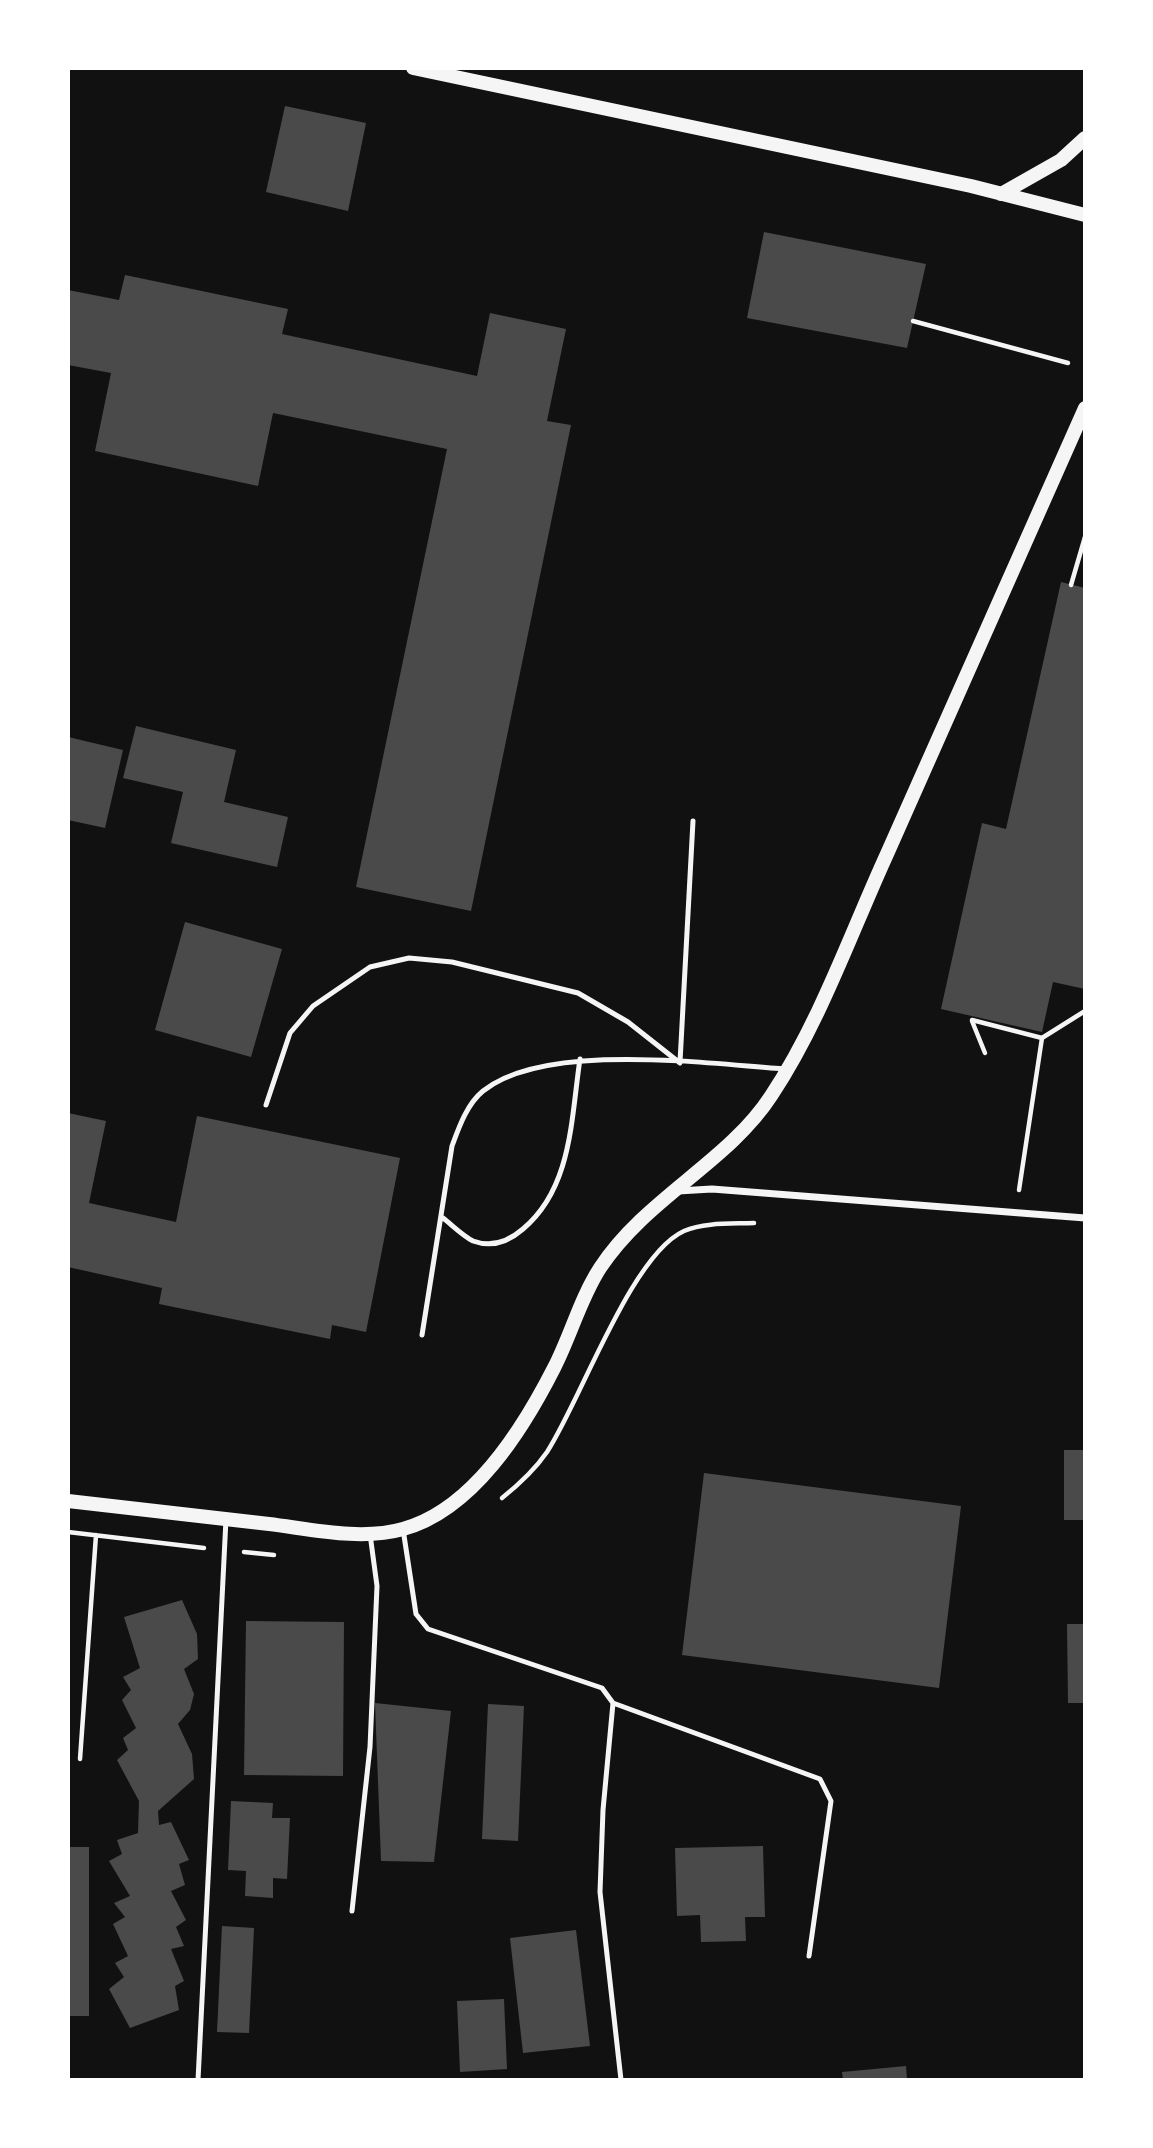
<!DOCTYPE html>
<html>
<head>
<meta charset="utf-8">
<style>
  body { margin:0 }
  #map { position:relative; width:1153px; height:2148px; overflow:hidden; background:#111; font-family:Barlow,sans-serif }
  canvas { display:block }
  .frame { position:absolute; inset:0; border:70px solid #fff; pointer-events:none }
</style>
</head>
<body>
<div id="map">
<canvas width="1153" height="2148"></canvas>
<div class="frame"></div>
</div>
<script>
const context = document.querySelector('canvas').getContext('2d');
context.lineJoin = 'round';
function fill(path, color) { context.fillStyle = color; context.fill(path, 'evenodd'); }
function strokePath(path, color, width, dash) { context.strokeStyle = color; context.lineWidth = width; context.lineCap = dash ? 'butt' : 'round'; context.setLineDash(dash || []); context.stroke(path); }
fill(new Path2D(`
  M285,106L366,123L348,211L266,192Z
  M764,232L926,264L907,348L747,318Z
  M125,275L288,309L282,334L477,376L490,313L566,329L547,421L571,425L471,911L356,887L447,449L273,413L258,486L95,451L111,373L68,365V290L119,300Z
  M1061,582L1085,588V989L1053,982L1042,1032L941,1009L982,823L1006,829Z
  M136,726L236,750L224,802L288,817L277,867L171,843L183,792L123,778Z
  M68,737L123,750L105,828L68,820Z
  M185,922L282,949L251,1057L155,1030Z
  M68,1113L106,1121L89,1203L176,1222L197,1116L400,1158L366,1332L332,1325L330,1339L159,1304L162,1288L68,1267Z
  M1064,1450H1085V1520H1064Z
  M704,1473L961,1506L939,1688L682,1655Z
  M182,1600L197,1634L198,1659L184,1669L194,1694L190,1710L178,1724L192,1754L194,1779L158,1811L159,1825L171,1822L189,1860L179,1864L185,1885L171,1891L186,1920L176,1927L184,1946L171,1949L184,1981L175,1986L179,2010L130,2028L109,1989L124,1977L115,1963L128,1956L113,1924L125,1917L114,1903L130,1896L109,1861L122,1854L117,1840L138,1833L139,1801L117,1760L128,1750L123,1738L136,1728L122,1700L131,1690L123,1677L140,1668L124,1617Z
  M246,1621L344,1622L343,1776L244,1775Z
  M1067,1624H1085V1703H1068Z
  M375,1703L451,1711L434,1862L381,1861Z
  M488,1704L524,1706L518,1841L482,1839Z
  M231,1801L273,1803L272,1818H290L287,1879L273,1878V1898L245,1896L246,1871L228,1870Z
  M763,1846L765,1917H745L746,1941L701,1942L700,1915L677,1916L675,1848Z
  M68,1847H89V2016H68Z
  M222,1926L254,1928L249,2033L217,2032Z
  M576,1930L590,2046L523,2053L510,1938Z
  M504,1999L507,2069L460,2072L457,2001Z
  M906,2066L907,2080H843L842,2072Z`), '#4a4a4a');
strokePath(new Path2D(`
  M913,321L1068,363
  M1071,585L1085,537
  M972,1020L1042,1038L1085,1011
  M972,1021L985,1053
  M1019,1190L1042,1038
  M502,1498C517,1486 536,1468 547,1452C581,1400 631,1255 684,1231C705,1222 732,1224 754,1223
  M68,1532L204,1548
  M244,1552L274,1555
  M80,1759L96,1535`), '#f5f5f5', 4.5);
strokePath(new Path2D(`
  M680,1062L693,821
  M266,1105L290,1033L313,1006L370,967L409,958L452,962L578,993L628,1022L680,1063
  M443,1218C452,1225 463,1236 473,1241C492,1248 508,1242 523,1229C572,1188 571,1119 580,1059
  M422,1335L452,1146C459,1127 467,1104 483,1091C546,1041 708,1064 786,1069
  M403,1529L416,1614L428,1629L602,1688L613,1703L603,1810L600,1892L621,2080
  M613,1703L820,1779L831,1801L809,1956
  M352,1911L370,1747L377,1586L370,1534
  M198,2080L226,1519`), '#f5f5f5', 5);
strokePath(new Path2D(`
  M678,1191L712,1189L1085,1218`), '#f5f5f5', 7);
strokePath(new Path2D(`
  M413,68L971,186L1085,215
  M1001,194L1061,160L1085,138
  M68,1501C135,1509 202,1516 269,1524C310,1529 361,1541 403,1529C473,1510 523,1429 554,1368C571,1335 580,1299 600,1268C646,1198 728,1162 771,1096C820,1022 850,935 887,854C953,705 1019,557 1085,408`), '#f5f5f5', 14);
</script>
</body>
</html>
